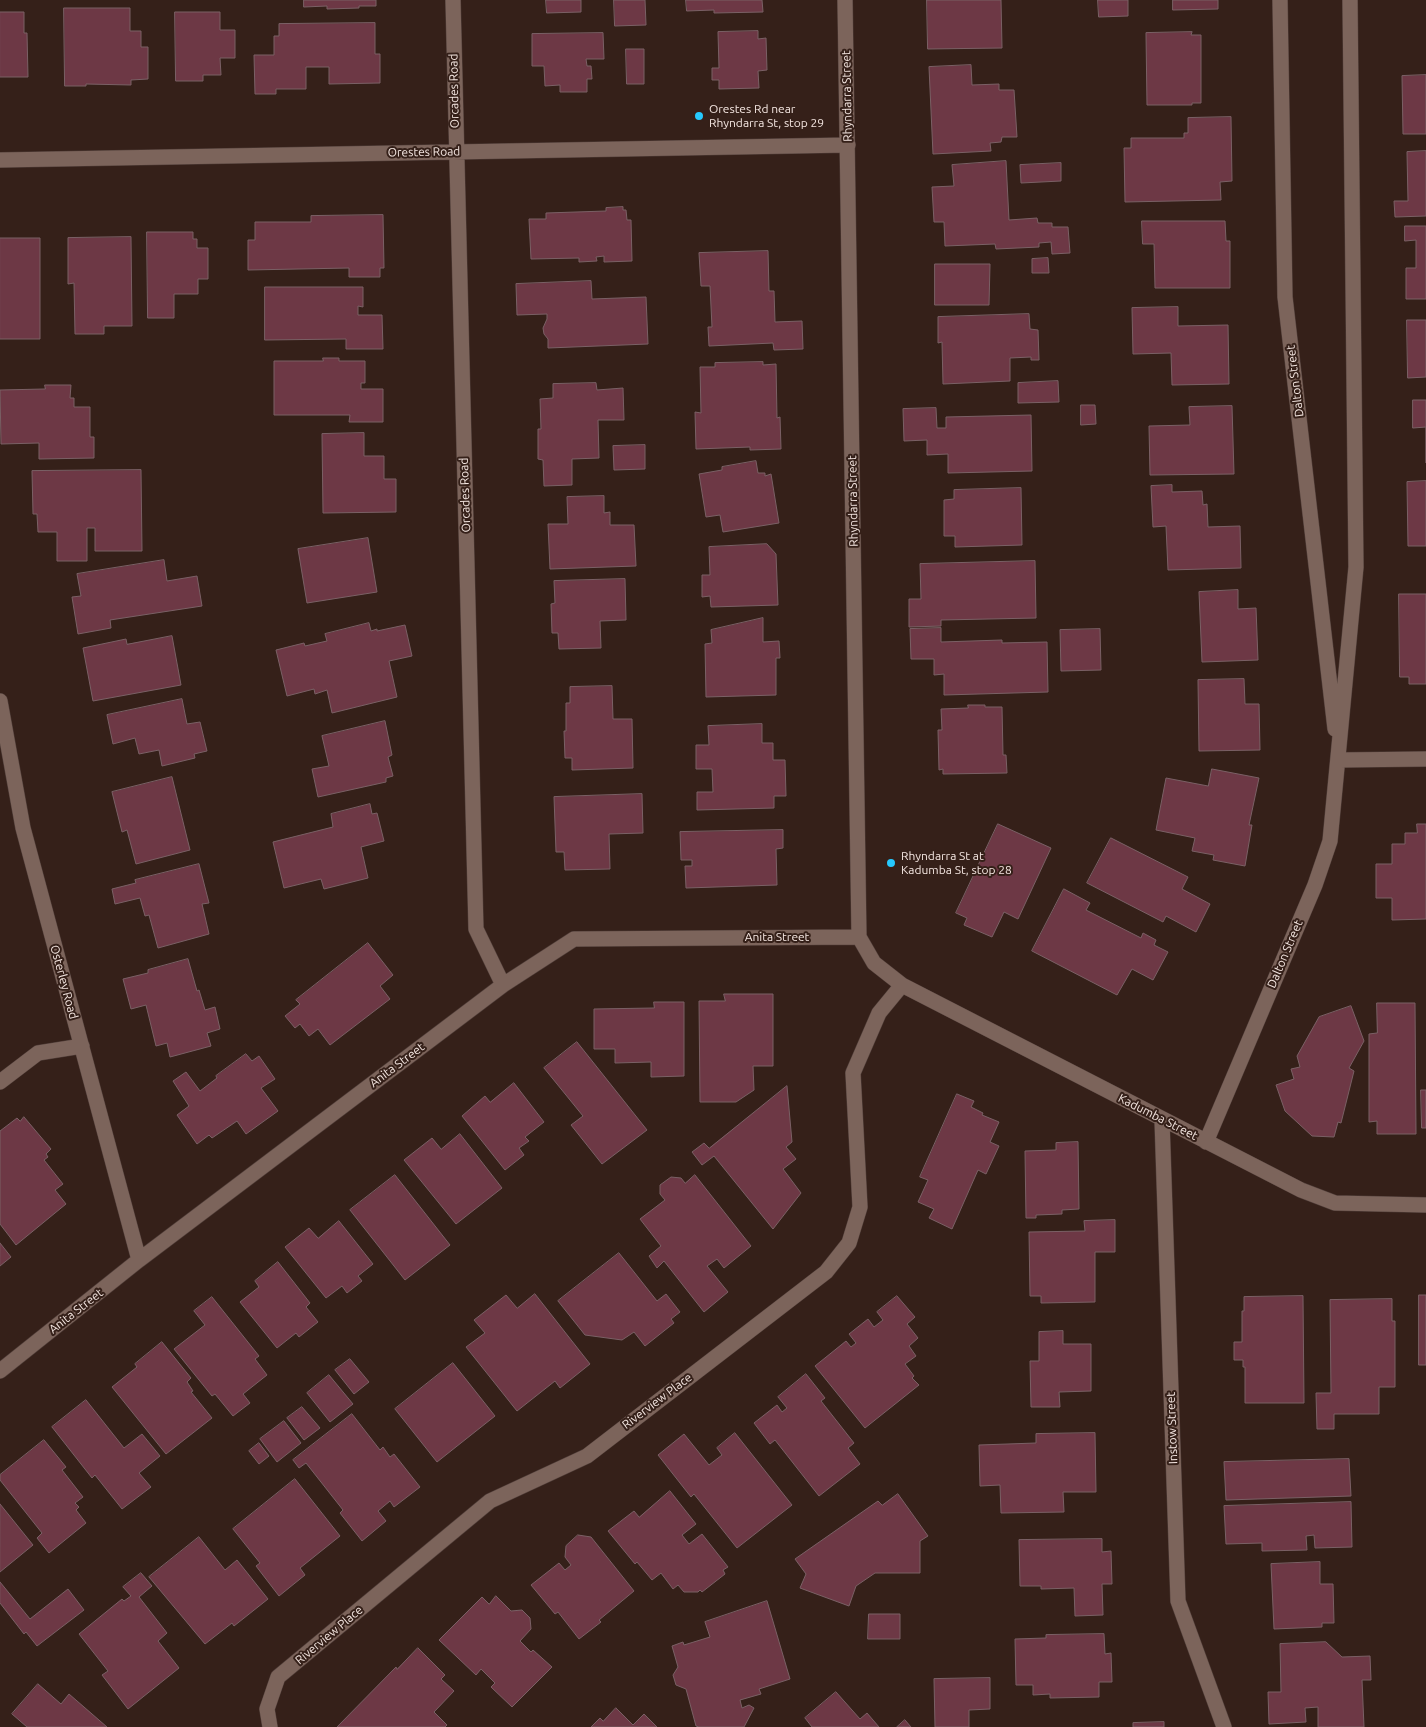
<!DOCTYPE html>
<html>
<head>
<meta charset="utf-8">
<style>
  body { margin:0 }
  canvas { display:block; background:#352019 }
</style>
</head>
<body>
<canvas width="1426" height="1727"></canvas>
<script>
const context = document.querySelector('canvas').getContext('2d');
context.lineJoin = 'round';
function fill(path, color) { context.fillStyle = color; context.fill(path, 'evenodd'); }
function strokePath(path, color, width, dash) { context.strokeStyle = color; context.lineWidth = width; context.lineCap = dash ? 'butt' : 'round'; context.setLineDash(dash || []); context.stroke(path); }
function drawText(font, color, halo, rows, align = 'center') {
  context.font = font + ' Ubuntu,sans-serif'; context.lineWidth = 4; context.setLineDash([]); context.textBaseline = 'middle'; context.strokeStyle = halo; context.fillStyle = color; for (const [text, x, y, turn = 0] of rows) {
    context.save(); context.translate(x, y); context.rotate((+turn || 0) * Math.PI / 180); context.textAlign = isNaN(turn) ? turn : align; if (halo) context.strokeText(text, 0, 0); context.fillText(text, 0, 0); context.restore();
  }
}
const building = new Path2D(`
  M304,0H376V6H359V8L327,9V6L304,7Z
  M546,0H581V12L547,13Z
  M614,0H645L646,25L615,26Z
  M686,0H762L763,12L714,13V10L687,11Z
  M927,0H1001L1002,48L928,49Z
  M1098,0H1128V16L1099,17Z
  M1173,0H1218V9L1173,10Z
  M64,8H130V31H141V47H148V79L131,80V85L86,84V86H65Z
  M0,12H24V33H27L28,77H0Z
  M175,12H220V30H235V58H220L221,75H203V81H176Z
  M375,23V54H380V83L329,84V67H306V89H276V94H255L254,55H274V36H279V24Z
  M758,31V39L766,38L767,70L758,71L759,88L719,89V80H712V68H719L718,32Z
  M1192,32L1191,35H1201V103H1192V105H1147L1146,33Z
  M603,33L604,59H586L587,66H591L592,79H587V92H560V85L545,86L544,66H532V34Z
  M626,49H644V84H627Z
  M971,65L972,85L999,84V90H1014L1017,137H1002L1001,142L990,143L991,151L933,154L929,67Z
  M1426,75V134H1403L1402,76Z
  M1231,117L1232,181L1220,182L1221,200L1125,202L1124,148H1131V138H1184V133H1188V118Z
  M1426,151V216L1395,217L1394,201H1408L1407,152Z
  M1006,161L1009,220L1037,218L1038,223H1052V227H1068L1070,253L1052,254L1051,242L1039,243V247L996,249L995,244L945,246L944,222H934L932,187L954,186L952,165Z
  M1061,163V181L1021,183L1020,165Z
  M623,207V210H626L627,220H631L632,261L604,262V256L596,257L597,261L579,262V258L531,259L529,219H546V213L606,211V208Z
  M383,215L384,268H380V277H349V268L248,270V240H255V222H311V216Z
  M1142,221H1225L1226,241H1230V288H1155L1154,244H1143Z
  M1405,226H1426V299H1406V268H1416V240L1405,241Z
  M147,232H193V239H197V248H208V279H198V294H174V318H148Z
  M131,237L132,326H104V334H75L74,283L68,284V238Z
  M0,238H40V339H0Z
  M768,251L769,291H774L775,322L802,321L803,349L774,350L773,343L709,346L708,327H712L710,286H701L699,253Z
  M1048,258L1049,273H1032V259Z
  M935,264H990L989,305H935Z
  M591,281L592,299L646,297L648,344L548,348V339L544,334L543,328L547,319V314L517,315L516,284Z
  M265,287H363V307L358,306V315H382L383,349H346V339L265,340Z
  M1178,307V326L1228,325L1229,384L1172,385L1171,353L1133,354L1132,308Z
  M1029,314L1030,329L1038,330L1039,360H1031V357L1010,358V381L943,384L942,342L938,343V317Z
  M1407,320H1426V377L1408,378Z
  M323,358H339V361H365V383H361V389H383V422H349L350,415H274V361H323Z
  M763,362V365L776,364L777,418L780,417L781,449L750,450V447L696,449L695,412L701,413L700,367H715V363Z
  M1058,381L1059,402L1018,403V383Z
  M596,383L597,390L623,388L624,420H598L599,458L572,459V485L544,486L543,460L538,459V429H541L540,399L553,398V384Z
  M45,385H71L70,398H74V407H90V437H94V458L39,459V443L1,444L0,390L45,389Z
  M1413,400H1426V463V427L1413,428Z
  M1081,405H1095L1096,424L1081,425Z
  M1232,406L1234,474L1150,475L1149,426L1190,425L1189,407Z
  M936,408L937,428H946V417L1031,415L1032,471L948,473V454L927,455V440L904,441L903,409Z
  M364,433V456H384V479H396V512L323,513L322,434Z
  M645,445V469L614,470L613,446Z
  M756,461L758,473H765V476L771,474L779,523L723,532L720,515L706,517L699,474L722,470V467Z
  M141,470L142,551H95V528H87V561H57V532H38L37,514H33L32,471Z
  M1426,481V546H1408L1407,482Z
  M1172,485V492L1202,491L1203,505L1207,504L1208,527L1240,526L1241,568L1168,570L1166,526L1153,527L1151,486Z
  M1021,488L1022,545L955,547V536H944V500L954,499V490Z
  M604,496V513L610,512V525H634L636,566L550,569L548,524H568L567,497Z
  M368,538L377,592L307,603L298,549Z
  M767,544L776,554L778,605L711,607L710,596L702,597V575H710L709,547Z
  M164,560L167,581L197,576L202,606L110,620L111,628L78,634L72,597L81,596L77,574Z
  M1035,561L1036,618L941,620V626L909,627V599H921L920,564Z
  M625,579L626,620L600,621L601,648L559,649L558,633H552L551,604L555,603L554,581Z
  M1238,590V609L1256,608L1258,660L1202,662L1199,592Z
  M1399,594H1426V684H1409V677H1400Z
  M763,618V642L779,641L780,658H776V695L706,697L705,644L712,643L711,630Z
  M369,623L371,631L377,629V631L405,625L412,656L389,661L397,697L332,713L327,690L315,694L314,689L287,696L276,650L304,643L305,646L327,641L325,634Z
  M941,628V642L1002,640V643L1047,642L1048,692L944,695V674L934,675V659H911L910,629Z
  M1100,629L1101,670L1061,671L1060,630Z
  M172,636L181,685L93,701L83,648L126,639L127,644Z
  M1244,679L1245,704H1259L1260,750L1199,751L1198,680Z
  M612,686L613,719H632L633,768L572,770V758H565L564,731H566V703H570V687Z
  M182,699L187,724L200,722L207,751L194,754L195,758L162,766L159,750L139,754L135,738L113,744L107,715Z
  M968,705H985V707H1002L1003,755H1006L1007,773L943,774V769L939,770L938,730H942L941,709L968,708Z
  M385,721L392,755L388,757L393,776L386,778V782L318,797L312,769L329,766L322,736Z
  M762,724V743H773V760H785L786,796H774V808L697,810V792H713L712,769H696V745H709L708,726Z
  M1212,769L1259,778L1249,825H1252L1245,866L1213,860L1214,855L1192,851L1195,838L1156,830L1166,778L1208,786Z
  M172,777L190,850L136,864L127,830L122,832L112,792Z
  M642,794L643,833L609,834L610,869L565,870L564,852H556L554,797Z
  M370,804L372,814L377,813L384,841L361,847L368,878L324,889L321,879L284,888L273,842L333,827L331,814Z
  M998,824L1051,848L1018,919L1004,912L992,937L964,925L967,918L956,913Z
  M1417,824H1426V919L1392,920V898H1376V864H1392V844H1405V833H1417Z
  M783,830V848L776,849L777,885L686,888L685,866H692V860H681L680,832Z
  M1111,838L1188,877L1182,889L1210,904L1196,932L1166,916L1163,922L1087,883Z
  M199,864L209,903L202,904L209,934L158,948L149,915L145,916L140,898L115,904L112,889L136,883L135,880Z
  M1064,889L1090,903L1086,910L1141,938L1143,933L1156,940L1154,945L1168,952L1153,980L1132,969L1117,995L1032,951Z
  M368,943L393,975L380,986L390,999L330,1045L318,1029L309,1036L300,1024L295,1028L285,1016L300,1004L296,1000Z
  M188,959L197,991L199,990L205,1010L215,1007L220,1029L207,1033L211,1046L170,1057L167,1043L156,1046L146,1005L131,1009L123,979L148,973V970Z
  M724,994H773V1066H753L754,1090L736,1102H700L699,1001H725Z
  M654,1002H684V1076L651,1077V1062L615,1063V1049H594V1009L654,1008Z
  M1377,1003H1415L1416,1134H1377V1121L1369,1122V1034L1377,1033Z
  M1351,1006L1364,1041L1349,1068L1354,1071L1341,1123L1338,1122L1334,1137L1312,1136L1285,1111L1276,1085L1294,1079L1291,1069L1300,1067L1297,1056L1319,1017Z
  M577,1042L647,1130L602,1164L571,1125L583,1116L544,1068Z
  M246,1054L252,1061L259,1056L275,1079L261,1088L278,1111L246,1134L237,1121L212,1138L209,1135L197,1144L177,1115L189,1106L173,1081L186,1072L200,1091L217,1078L216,1076Z
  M514,1083L544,1122L525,1137L529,1141L519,1148L524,1155L505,1170L462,1116L485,1096L490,1102Z
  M787,1086L792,1142L786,1147L796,1159L783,1169L801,1193L773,1229L714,1156L702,1165L692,1152L704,1143L709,1148Z
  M1421,1090H1426V1128H1422Z
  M957,1094L974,1101L971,1107L983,1113L982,1115L999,1122L990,1142L999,1146L986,1174L978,1170L952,1229L929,1218L934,1209L918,1202L928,1180L920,1177Z
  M24,1117L51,1149L46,1154L48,1157L44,1160L63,1184L55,1190L66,1204L16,1245L0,1224V1131L17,1118L20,1121Z
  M460,1134L502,1188L456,1224L404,1160L432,1138L441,1149Z
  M1078,1142L1079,1209L1062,1210V1214L1036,1215V1218H1026L1025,1151L1056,1150V1143Z
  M395,1175L450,1245L405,1280L350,1210Z
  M695,1175L751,1246L724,1268L717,1259L707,1266L728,1292L704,1312L664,1261L657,1268L649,1256L661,1246L640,1219L665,1200L660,1194V1185L671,1177L681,1178L685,1183Z
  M1115,1220V1252H1095V1302L1041,1303V1296H1030L1029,1232L1085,1231L1084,1221Z
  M339,1221L373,1264L358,1276L362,1281L347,1293L342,1286L326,1298L285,1247L309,1228L318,1238Z
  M0,1243L11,1257L0,1266Z
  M619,1253L657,1301L666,1294L680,1312L671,1319L674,1323L645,1346L634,1332L622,1340L585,1335L558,1301Z
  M278,1262L310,1303L306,1307L318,1322L299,1337L296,1333L277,1348L240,1302L259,1287L255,1281Z
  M535,1294L590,1364L560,1388L555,1381L517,1411L466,1347L485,1333L474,1320L506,1295L517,1308Z
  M1419,1295H1426V1365H1419Z
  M897,1296L915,1317L907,1324L918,1338L909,1346L916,1356L905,1364L914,1376L912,1378L919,1385L865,1428L815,1366L846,1341L851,1347L856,1343L849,1334L868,1319L874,1327L883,1320L877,1312Z
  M1303,1296L1304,1403H1245V1367H1243V1360H1234V1342H1242V1311H1244V1297Z
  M212,1297L259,1356L255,1359L267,1375L243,1394L250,1403L233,1416L215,1394L212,1396L174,1349L205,1325L194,1311Z
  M1392,1299V1321H1395V1387H1379V1414H1334V1429H1317L1316,1393H1331L1330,1300Z
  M1063,1331V1344H1091V1391L1059,1392L1060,1407H1031L1030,1361H1039V1332Z
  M162,1342L191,1378L187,1382L193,1391L191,1392L212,1418L166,1454L112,1387L137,1367L135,1364Z
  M350,1359L369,1382L354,1394L335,1370Z
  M453,1363L495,1416L437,1462L395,1409Z
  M806,1374L825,1398L821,1401L854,1443L848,1448L860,1464L819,1496L775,1440L770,1444L754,1423L777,1405L782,1412L787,1408L778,1397Z
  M329,1375L353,1404L330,1422L307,1393Z
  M86,1400L124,1448L142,1434L160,1456L139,1473L151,1487L122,1509L95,1475L92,1478L52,1427Z
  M302,1407L320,1428L304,1440L287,1418Z
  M352,1414L380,1450L383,1447L390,1457L394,1454L420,1487L394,1507L390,1501L378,1511L386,1521L362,1541L340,1513L343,1510L306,1463L299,1468L293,1460Z
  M284,1421L301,1443L277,1462L260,1439Z
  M735,1433L792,1505L737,1548L694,1494L691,1497L658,1455L684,1434L709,1465L722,1455L717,1448Z
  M1095,1433L1096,1492H1063L1064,1512L1001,1513L1000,1485L980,1486L979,1445L1036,1443V1434Z
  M44,1440L66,1467L62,1470L83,1497L75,1503L79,1507L76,1510L86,1523L49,1553L37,1538L42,1533L0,1480V1475Z
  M259,1443L269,1456L259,1464L249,1451Z
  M1349,1459L1351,1496L1226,1500L1224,1462Z
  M295,1479L340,1536L300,1568L305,1575L279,1596L256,1566L260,1563L233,1529Z
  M670,1491L696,1524L682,1535L689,1544L702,1534L728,1567L723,1570L725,1574L702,1592L700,1590L698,1592H684L678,1585L673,1589L661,1573L652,1580L637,1562L635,1564L608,1531L634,1511L639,1517Z
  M898,1494L928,1536L920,1541V1573H875L856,1586L849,1606L800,1588L806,1574L795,1559L878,1501L882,1505Z
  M1351,1502L1352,1547L1315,1548L1314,1535L1306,1536L1307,1550L1262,1551V1543L1226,1544L1224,1506Z
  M0,1504L33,1545L0,1572Z
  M578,1535L591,1537L634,1591L599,1620L601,1622L579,1639L558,1612L555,1614L531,1585L559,1563L565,1570L571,1565L565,1557L566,1546Z
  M199,1537L225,1570L237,1560L268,1599L234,1626L232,1623L205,1644L149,1577Z
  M1102,1539V1552L1111,1551L1112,1584H1102L1103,1615L1075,1616L1074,1588L1041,1589V1586H1020L1019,1540Z
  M1320,1562V1584H1333L1334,1623H1322V1627L1274,1629L1271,1564Z
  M141,1573L152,1586L139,1597L167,1633L158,1641L179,1668L128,1709L102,1675L108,1671L79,1634L122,1599L124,1601L131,1596L123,1587Z
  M0,1582L30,1619L68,1589L84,1610L37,1646L26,1632L24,1634L0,1603Z
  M496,1596L511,1611L522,1610L530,1618L531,1629L520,1641L531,1652L533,1650L552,1667L512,1707L491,1687L495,1683L481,1669L476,1675L439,1640L482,1597L489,1604Z
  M767,1601L790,1679L759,1689L761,1694L740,1700L742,1708L749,1705L754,1708L744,1727H699L696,1726L686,1689L676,1685L673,1675L678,1667L672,1646L683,1642L684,1645L710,1637L705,1622Z
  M869,1614H900V1639H868Z
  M1104,1634L1105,1654L1111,1653L1112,1682H1099V1697L1050,1698V1694L1033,1695V1685H1016L1015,1639L1046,1638V1635Z
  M1326,1642L1342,1657L1370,1656L1371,1680H1362L1364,1727H1318V1707L1305,1708L1306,1722L1269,1724L1268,1692H1281L1280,1644Z
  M418,1648L445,1675L441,1679L454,1691L434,1712L447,1725L445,1727H337L396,1667L397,1669Z
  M990,1678V1709L969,1710V1727H935L934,1679Z
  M38,1684L61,1704L69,1694L107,1727H27L12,1714Z
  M836,1692L860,1719L867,1713L879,1727H812L805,1718Z
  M616,1708L633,1725L644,1714L657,1727H591L600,1718L603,1721Z
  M905,1720L911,1727H897Z
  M1164,1722V1727H1133V1723Z`);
fill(building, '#6d3845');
strokePath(building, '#7a6065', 1);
const minor = new Path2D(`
  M453,0L476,929L503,985
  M845,0L859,937L874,963L902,985L1301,1190L1335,1203L1426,1205
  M1280,0L1285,297L1335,729
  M0,160L848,145
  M0,701L23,828L139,1260
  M1339,760L1426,759
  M0,1082L38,1053L82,1046
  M1162,1120L1178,1601L1224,1727
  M1206,1142L1315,885L1330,841L1356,567L1350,0
  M0,1371L139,1260L503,985L574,939L859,937
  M270,1727L267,1709L278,1677L490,1501L587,1456L826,1272L849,1243L860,1207L853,1073L879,1013L902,985`);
strokePath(minor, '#503e39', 16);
strokePath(minor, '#7c645b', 15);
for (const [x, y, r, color] of [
  [699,116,5,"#26c9fe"],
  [891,863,5,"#26c9fe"]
]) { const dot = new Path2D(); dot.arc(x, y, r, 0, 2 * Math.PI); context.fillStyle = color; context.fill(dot); strokePath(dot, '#352019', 2); }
drawText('12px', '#f4e6e1', '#352019', [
  ["Orcades Road",454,91,-91],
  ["Rhyndarra Street",847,96,-91],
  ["Orestes Road",424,152,-1],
  ["Dalton Street",1295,381,-97],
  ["Orcades Road",465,495,-92],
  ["Rhyndarra Street",853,501,-91],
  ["Anita Street",777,937],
  ["Dalton Street",1285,954,-67],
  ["Osterley Road",64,982,75],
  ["Anita Street",397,1065,-37],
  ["Kadumba Street",1158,1117,27],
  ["Anita Street",76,1311,-38],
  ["Riverview Place",657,1401,-37],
  ["Instow Street",1172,1428,-92],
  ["Riverview Place",329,1635,-40]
]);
drawText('12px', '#f4e6e1', '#352019', [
  ["Orestes Rd near",709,109],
  ["Rhyndarra St, stop 29",709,123],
  ["Rhyndarra St at",901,856],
  ["Kadumba St, stop 28",901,870]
], 'left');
</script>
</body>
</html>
